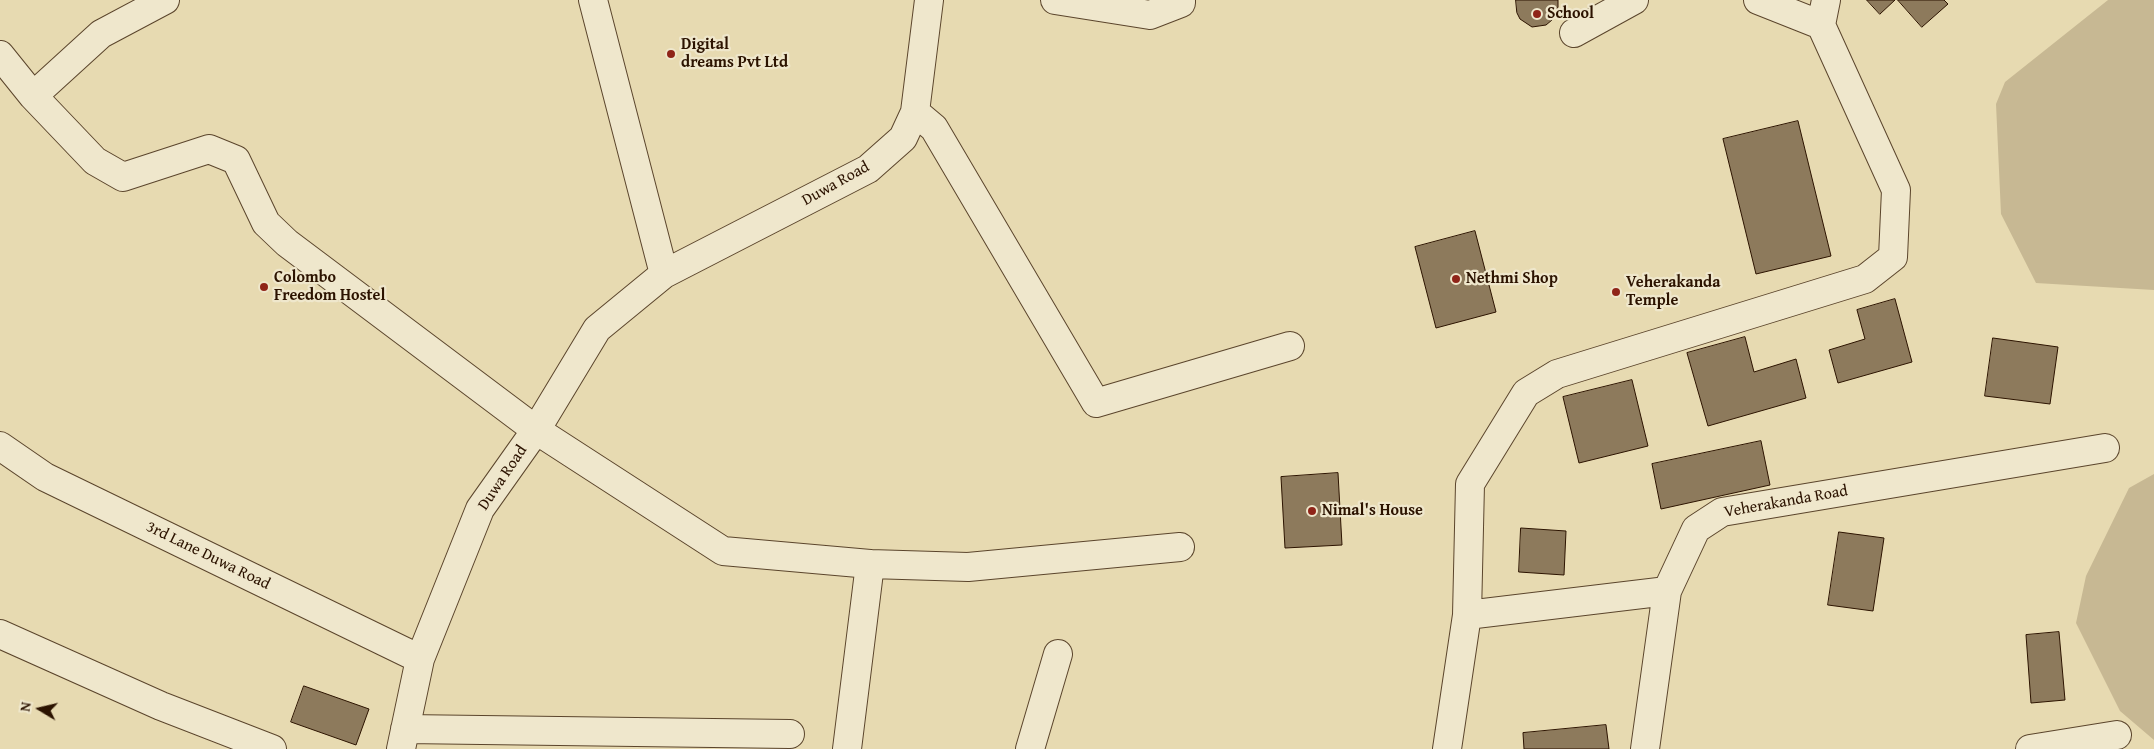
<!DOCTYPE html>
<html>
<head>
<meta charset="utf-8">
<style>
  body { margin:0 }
  #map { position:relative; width:2154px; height:749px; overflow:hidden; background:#e7dab1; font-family:"Gentium Book Plus",serif }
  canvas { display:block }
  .north { position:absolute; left:15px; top:684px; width:50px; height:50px; -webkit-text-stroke:4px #efe7cc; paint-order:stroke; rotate:279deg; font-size:14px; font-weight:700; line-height:20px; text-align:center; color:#2c1300 }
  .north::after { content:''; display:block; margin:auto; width:18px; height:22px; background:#2c1300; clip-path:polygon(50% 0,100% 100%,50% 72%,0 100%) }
</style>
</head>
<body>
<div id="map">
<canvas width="2154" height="749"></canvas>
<div class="north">N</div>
</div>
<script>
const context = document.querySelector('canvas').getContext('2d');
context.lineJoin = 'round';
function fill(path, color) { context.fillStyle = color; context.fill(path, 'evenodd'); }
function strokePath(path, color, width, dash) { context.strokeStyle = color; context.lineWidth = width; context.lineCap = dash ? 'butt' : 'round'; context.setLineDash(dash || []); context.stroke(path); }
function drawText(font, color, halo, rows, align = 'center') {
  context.font = font + ' "Gentium Book Plus",serif'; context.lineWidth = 4.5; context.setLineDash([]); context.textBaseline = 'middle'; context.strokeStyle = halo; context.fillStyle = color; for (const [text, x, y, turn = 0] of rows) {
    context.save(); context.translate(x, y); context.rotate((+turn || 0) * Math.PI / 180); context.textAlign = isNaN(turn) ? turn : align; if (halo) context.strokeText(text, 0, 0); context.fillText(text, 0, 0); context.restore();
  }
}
fill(new Path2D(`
  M2108,0H2154V290L2036,283L2001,214L1996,104L2005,82Z
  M2154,474V740L2120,711L2076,623L2086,576L2129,488Z`), '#c7b893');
const building = new Path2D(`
  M1516,0H1558V7L1552,20L1546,25L1532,27L1520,19L1517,13Z
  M1867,0H1895L1880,14Z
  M1898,0H1944L1948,4L1922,27Z
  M1798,121L1831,256L1756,274L1723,139Z
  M1475,231L1496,312L1436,328L1415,247Z
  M1895,299L1912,362L1838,383L1829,350L1865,339L1857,310Z
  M1745,337L1754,372L1796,359L1806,398L1708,426L1687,353Z
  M1993,338L2058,347L2050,404L1985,396Z
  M1632,380L1648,446L1579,463L1563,397Z
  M1761,441L1770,485L1661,509L1652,464Z
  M1338,473L1342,545L1285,548L1281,477Z
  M1521,528L1566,531L1564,575L1519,572Z
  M1839,532L1884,538L1873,611L1828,605Z
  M2059,632L2065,700L2031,703L2026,635Z
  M304,686L369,709L356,745L291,722Z
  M1606,725L1609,749H1524L1523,733Z`);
fill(building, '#8d7a5c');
strokePath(building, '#2c1300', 1);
const minor = new Path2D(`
  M593,0L664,274
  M1055,0L1150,15L1181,3V0
  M1758,0L1821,25
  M1574,33L1634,0
  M0,55L33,96L95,161L123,177L209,149L236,160L266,223L287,243L536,430L723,551L870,564L968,567L1180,547
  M33,96L101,34L165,0
  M915,112L934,128L1096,403L1290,346
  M0,446L45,477L420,659
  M1467,615L1667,591
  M0,634L161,706L272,749
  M405,729L790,734
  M401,749L420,659L480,509L536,430L597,329L664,274L868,169L903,138L915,112L929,0
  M847,749L870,564
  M1030,749L1058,654
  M1447,749L1467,615L1470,484L1526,393L1557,374L1865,279L1893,257L1896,190L1821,25L1826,0
  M1645,749L1667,591L1696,529L1722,512L2105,448
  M2030,749L2117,735`);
strokePath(minor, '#5b452c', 30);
strokePath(minor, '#efe7cc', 28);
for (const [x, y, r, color] of [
  [1537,14,5,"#8f2418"],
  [671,54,5,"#8f2418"],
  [1456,279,5,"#8f2418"],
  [264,287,5,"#8f2418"],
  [1616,292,5,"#8f2418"],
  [1312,511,5,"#8f2418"]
]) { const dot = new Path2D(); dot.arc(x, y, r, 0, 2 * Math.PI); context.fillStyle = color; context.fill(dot); strokePath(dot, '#efe7cc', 2); }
drawText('bold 16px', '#2c1300', '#efe7cc', [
  ["School",1547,14],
  ["Digital",681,45],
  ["dreams Pvt Ltd",681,63],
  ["Colombo",274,278],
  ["Freedom Hostel",274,296],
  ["Nethmi Shop",1466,279],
  ["Veherakanda",1626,283],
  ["Temple",1626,301],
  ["Nimal's House",1322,511]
], 'left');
drawText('16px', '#2c1300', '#efe7cc', [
  ["Duwa Road",836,184,-29],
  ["Duwa Road",503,478,-56],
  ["Veherakanda Road",1786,502,-10],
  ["3rd Lane Duwa Road",208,556,26]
]);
</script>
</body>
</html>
